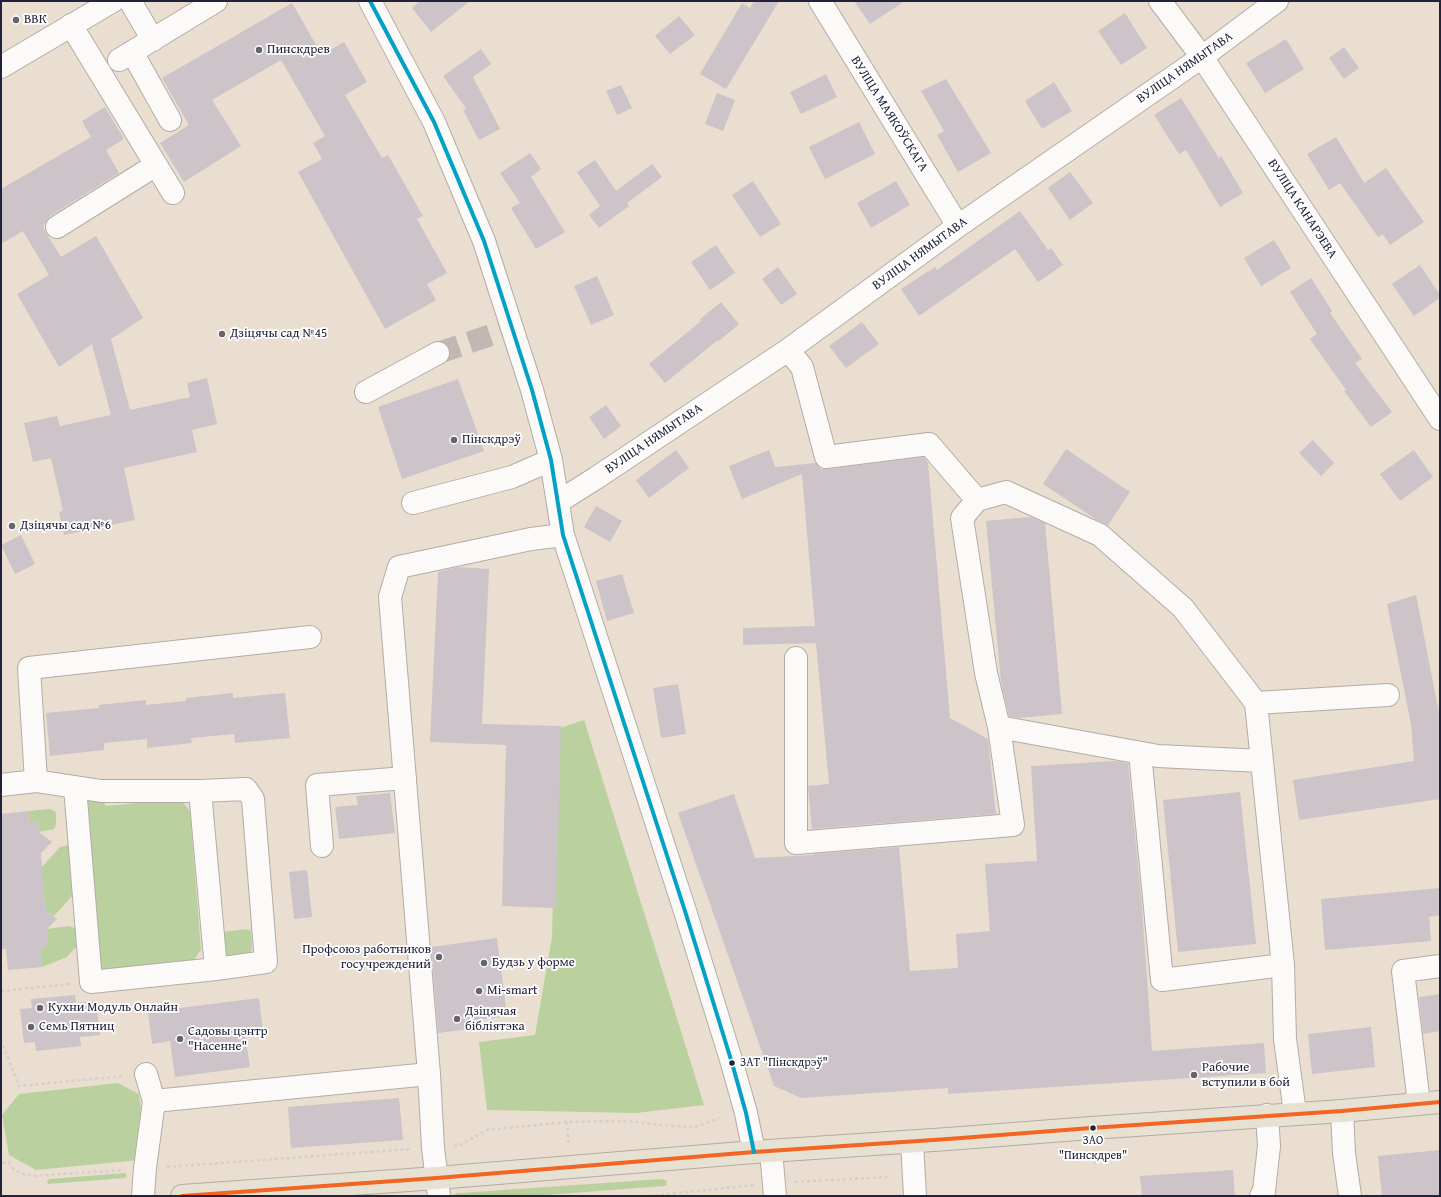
<!DOCTYPE html>
<html>
<head>
<meta charset="utf-8">
<style>
  body { margin:0 }
  #map { position:relative; width:1441px; height:1197px; overflow:hidden; background:#e9decf; font-family:"Gentium Book Plus",serif }
  canvas { display:block }
  .frame { position:absolute; inset:0; border:2px solid #22223b; pointer-events:none }
</style>
</head>
<body>
<div id="map">
<canvas width="1441" height="1197"></canvas>
<div class="frame"></div>
</div>
<script>
const context = document.querySelector('canvas').getContext('2d');
context.lineJoin = 'round';
function fill(path, color) { context.fillStyle = color; context.fill(path, 'evenodd'); }
function strokePath(path, color, width, dash) { context.strokeStyle = color; context.lineWidth = width; context.lineCap = dash ? 'butt' : 'round'; context.setLineDash(dash || []); context.stroke(path); }
function drawText(font, color, halo, rows, align = 'center') {
  context.font = font + ' "Gentium Book Plus",serif'; context.lineWidth = 3.5; context.setLineDash([]); context.textBaseline = 'middle'; context.strokeStyle = halo; context.fillStyle = color; for (const [text, x, y, turn = 0] of rows) {
    context.save(); context.translate(x, y); context.rotate((+turn || 0) * Math.PI / 180); context.textAlign = isNaN(turn) ? turn : align; if (halo) context.strokeText(text, 0, 0); context.fillText(text, 0, 0); context.restore();
  }
}
fill(new Path2D(`
  M584,720L704,1105L636,1113L487,1110L479,1042L535,1035L552,937L557,729Z
  M87,798H101L106,806L180,799L190,811L201,950L193,961L108,973L95,962Z
  M50,809L56,812V825L54,829L39,832L38,821L29,822L28,811Z
  M69,845L75,893L54,916L45,909L44,897L33,867H42L60,847Z
  M68,926L75,928L77,946L67,957L42,967L40,947L48,946L47,929Z
  M246,929L251,931L252,948L250,953L229,957L223,954V932Z
  M118,1083L139,1094L143,1126L138,1160L36,1170L9,1155L2,1115L19,1094Z
  M125,1173L127,1176L124,1178L48,1184L47,1181L50,1179Z
  M662,1179C666,1180 667,1181 667,1185L664,1186L533,1196H454L456,1193H460Z`), '#bad19f');
fill(new Path2D(`
  M420,1H470L431,32L412,8Z
  M754,1H779L726,89L700,74L742,3L750,8Z
  M854,1H905L870,24Z
  M292,3L322,55L344,42L367,82L345,95L382,158L388,155L423,216L417,219L447,273L427,284L436,300L385,329L298,172L322,159L313,143L325,136L281,60L212,100L241,146L184,182L160,143L189,125L162,78Z
  M1125,13L1147,48L1121,65L1098,31Z
  M679,16L695,35L670,54L655,36Z
  M1286,39L1304,69L1265,93L1246,63Z
  M1344,47L1359,68L1344,79L1329,58Z
  M481,49L491,64L473,77L500,129L479,140L463,110L466,108L443,76Z
  M826,74L837,97L801,114L790,92Z
  M946,79L991,153L958,172L937,135L944,131L921,91Z
  M1054,82L1072,111L1042,129L1025,101Z
  M621,85L632,108L617,115L606,91Z
  M717,93L735,100L723,131L705,124Z
  M1181,98L1219,158L1221,156L1243,193L1220,207L1186,150L1179,154L1154,115Z
  M105,107L124,139L106,150L119,173L50,216L43,226L46,233L61,257L96,236L143,318L111,339L130,410L190,397L187,383L207,378L217,424L192,430L197,452L124,468L135,520L64,535L59,512L63,511L51,458L33,462L24,423L57,416L60,426L111,415L92,344L59,367L17,294L49,275L23,231L1,244V189L91,137L82,121Z
  M859,122L875,154L825,179L809,147Z
  M1336,137L1364,183L1386,168L1424,222L1390,245L1383,234L1378,237L1340,183L1329,190L1307,154Z
  M530,153L541,169L531,177L565,232L536,249L511,208L520,203L500,173Z
  M595,160L616,191L652,164L662,177L627,203L629,206L599,228L589,215L600,206L577,172Z
  M1070,172L1093,203L1070,220L1048,188Z
  M753,181L781,224L760,237L732,195Z
  M896,181L910,205L871,228L857,203Z
  M1020,211L1048,250L1051,248L1063,265L1038,282L1015,249L919,316L901,289L935,267L937,270Z
  M1274,240L1291,268L1261,286L1244,258Z
  M716,245L735,273L710,290L691,262Z
  M1420,265L1440,295V298L1414,316L1392,284Z
  M778,267L797,294L781,305L762,279Z
  M597,276L614,315L591,325L574,286Z
  M1311,278L1332,311L1330,313L1362,359L1355,363L1392,412L1371,427L1344,391L1346,390L1310,339L1317,334L1290,292Z
  M721,302L739,324L719,341L718,340L665,383L649,364L701,321L700,319Z
  M862,322L879,344L846,368L829,346Z
  M458,379L484,451L402,479L378,407Z
  M606,405L621,426L604,439L589,417Z
  M1313,440L1334,463L1321,476L1299,453Z
  M1066,449L1130,492L1108,525L1097,520L1043,484Z
  M676,450L689,468L649,498L636,480Z
  M769,450L775,467L816,463L821,469H828L924,457L928,463L950,718L988,739L996,814L812,829L808,786L829,784L816,643L743,645V628L815,626L802,474L742,499L729,466Z
  M1414,450L1433,477L1400,501L1380,474Z
  M596,506L622,521L610,542L584,527Z
  M1030,517L1045,523L1062,714L1018,718L1009,716L1001,682L986,521Z
  M21,535L35,564L15,574L1,545Z
  M458,567L489,569L482,724L561,726L556,908L502,906L506,745L430,742L438,572Z
  M622,574L634,613L607,621L596,581Z
  M1416,595L1440,718V799L1299,820L1293,780L1414,761L1411,724L1387,604Z
  M678,684L686,734L661,738L653,688Z
  M233,693V698L285,693L290,738L235,743L234,734L191,738L192,743L147,748V739L104,743V750L50,756L46,713L99,708V705L146,700V705L186,701V698Z
  M1115,761L1128,763L1142,907L1152,1051L1264,1043L1266,1073L948,1094V1088L801,1098L774,1086L678,813L734,794L755,858L814,855V854L899,847L910,971L958,968L956,934L990,931L985,864L1037,861L1031,766Z
  M1240,792L1256,944L1178,952L1163,800Z
  M390,793L395,833L339,839L335,807L358,805L356,796Z
  M28,811L29,822L38,821L39,832L52,842L41,853L45,909L57,919L47,929L49,946L40,947L42,967L8,970L6,949H1V814Z
  M307,870L312,917L294,919L289,872Z
  M1440,888V915L1429,917L1431,941L1325,950L1321,899Z
  M497,938L507,1016L469,1021L470,1029L438,1033L431,947Z
  M1440,994V1031L1423,1034L1419,997Z
  M75,995L76,1003L96,1001L100,1035L80,1037L81,1046L36,1051L35,1042L24,1043L20,1009L32,1008L31,999Z
  M259,998L263,1032L245,1034L250,1067L175,1077L170,1041L152,1044L148,1012Z
  M1371,1027L1375,1067L1312,1074L1308,1034Z
  M399,1098L403,1140L291,1148L288,1107Z
  M1440,1150V1196H1382L1378,1156Z
  M1233,1170L1235,1196H1142L1140,1176Z`), '#ccc4c8');
strokePath(new Path2D(`
  M438,353L512,328`), '#c1b8b1', 22, [22, 11]);
const minor = new Path2D(`
  M130,1L153,40
  M370,1L434,122L484,241L532,390L551,460L563,535L685,911L732,1063L746,1113L754,1152
  M820,1L958,226
  M1160,1L1202,57L1440,419
  M71,25L173,193
  M132,52L170,120
  M119,60L216,1
  M1,67L113,1
  M57,227L156,165
  M788,350L802,367L826,457L929,444L977,500
  M366,392L438,353
  M558,502L596,478L788,350L958,226L1202,57L1277,1
  M413,503L512,477L551,460
  M796,658V843L1013,825L999,727
  M1256,703L1388,695
  M1140,753L1162,980L1283,965
  M1262,761L1158,756L999,727L986,673L962,518L977,500L1006,492L1100,535L1183,608L1256,703L1283,965L1285,1039L1295,1113
  M36,781L29,668L310,637
  M1,785L36,781L101,791H200L216,969L91,982L75,787
  M200,791L246,789L253,799L266,962L216,969
  M322,846L317,785L405,778
  M154,1101L429,1074
  M1419,1103L1403,971L1440,966
  M1342,1111L1344,1153L1350,1196
  M912,1142L915,1196
  M771,1151L775,1196
  M143,1196L145,1168L154,1101L146,1074
  M439,1196L433,1148L429,1074L390,597L399,567L531,539L563,535
  M1261,1196L1264,1191L1269,1146L1267,1115`);
const major = new Path2D(`
  M182,1196L437,1178L754,1152L948,1139L1091,1128L1342,1111L1440,1102`);
strokePath(minor, '#b3aca6', 24);
strokePath(major, '#b3aca6', 24);
strokePath(new Path2D(`
  M1,991L70,984
  M1,1040L19,1086L125,1076
  M567,1122L569,1146
  M454,1146H458L487,1130L567,1122L627,1121L671,1126L696,1127L719,1118
  M1094,1150L1095,1164
  M3,1163L9,1162C14,1173 21,1173 32,1176L124,1170
  M167,1167L411,1149
  M795,1182L888,1177
  M649,1196L754,1185`), '#d3d0ce', 2.5, [3, 3]);
strokePath(minor, '#fcfaf8', 22);
strokePath(major, '#e6e1d3', 22);
strokePath(new Path2D(`
  M182,1196L437,1178L754,1152L948,1139L1091,1128L1342,1111L1440,1102`), '#f26522', 4);
strokePath(new Path2D(`
  M370,1L434,122L484,241L532,390L551,460L563,535L685,911L732,1063L746,1113L754,1152`), '#02a2c7', 4);
for (const [x, y, r, color] of [
  [16,20,4,"#68646f"],
  [259,50,4,"#68646f"],
  [222,334,4,"#68646f"],
  [454,440,4,"#68646f"],
  [12,526,4,"#68646f"],
  [439,957,4,"#68646f"],
  [484,963,4,"#68646f"],
  [479,991,4,"#68646f"],
  [40,1008,4,"#68646f"],
  [457,1019,4,"#68646f"],
  [31,1027,4,"#68646f"],
  [180,1039,4,"#68646f"],
  [732,1063,3.5,"#22223b"],
  [1194,1075,4,"#68646f"],
  [1093,1128,3.5,"#22223b"]
]) { const dot = new Path2D(); dot.arc(x, y, r, 0, 2 * Math.PI); context.fillStyle = color; context.fill(dot); strokePath(dot, '#fff', 1.5); }
drawText('12px', '#22223b', '#fff', [
  ["ЗАТ \"Пінскдрэў\"",740,1063],
  ["ЗАО",1093,1141,"center"],
  ["\"Пинскдрев\"",1093,1156,"center"]
], 'left');
drawText('13px', '#22223b', '#fff', [
  ["ВВК",24,20],
  ["Пинскдрев",267,50],
  ["Дзіцячы сад №45",230,334],
  ["Пінскдрэў",462,440],
  ["Дзіцячы сад №6",20,526],
  ["Профсоюз работников",431,950,"right"],
  ["госучреждений",431,965,"right"],
  ["Будзь у форме",492,963],
  ["Mi-smart",487,991],
  ["Кухни Модуль Онлайн",48,1008],
  ["Дзіцячая",465,1012],
  ["бібліятэка",465,1027],
  ["Семь Пятниц",39,1027],
  ["Садовы цэнтр",188,1032],
  ["\"Насенне\"",188,1047],
  ["Рабочие",1202,1068],
  ["вступили в бой",1202,1083]
], 'left');
drawText('13px', '#22223b', '#fff', [
  ["ВУЛІЦА НЯМЫТАВА",1185,68,-35],
  ["ВУЛІЦА МАЯКОЎСКАГА",889,114,58],
  ["ВУЛІЦА КАНАРЭЕВА",1302,209,57],
  ["ВУЛІЦА НЯМЫТАВА",920,254,-36],
  ["ВУЛІЦА НЯМЫТАВА",654,439,-34]
]);
</script>
</body>
</html>
